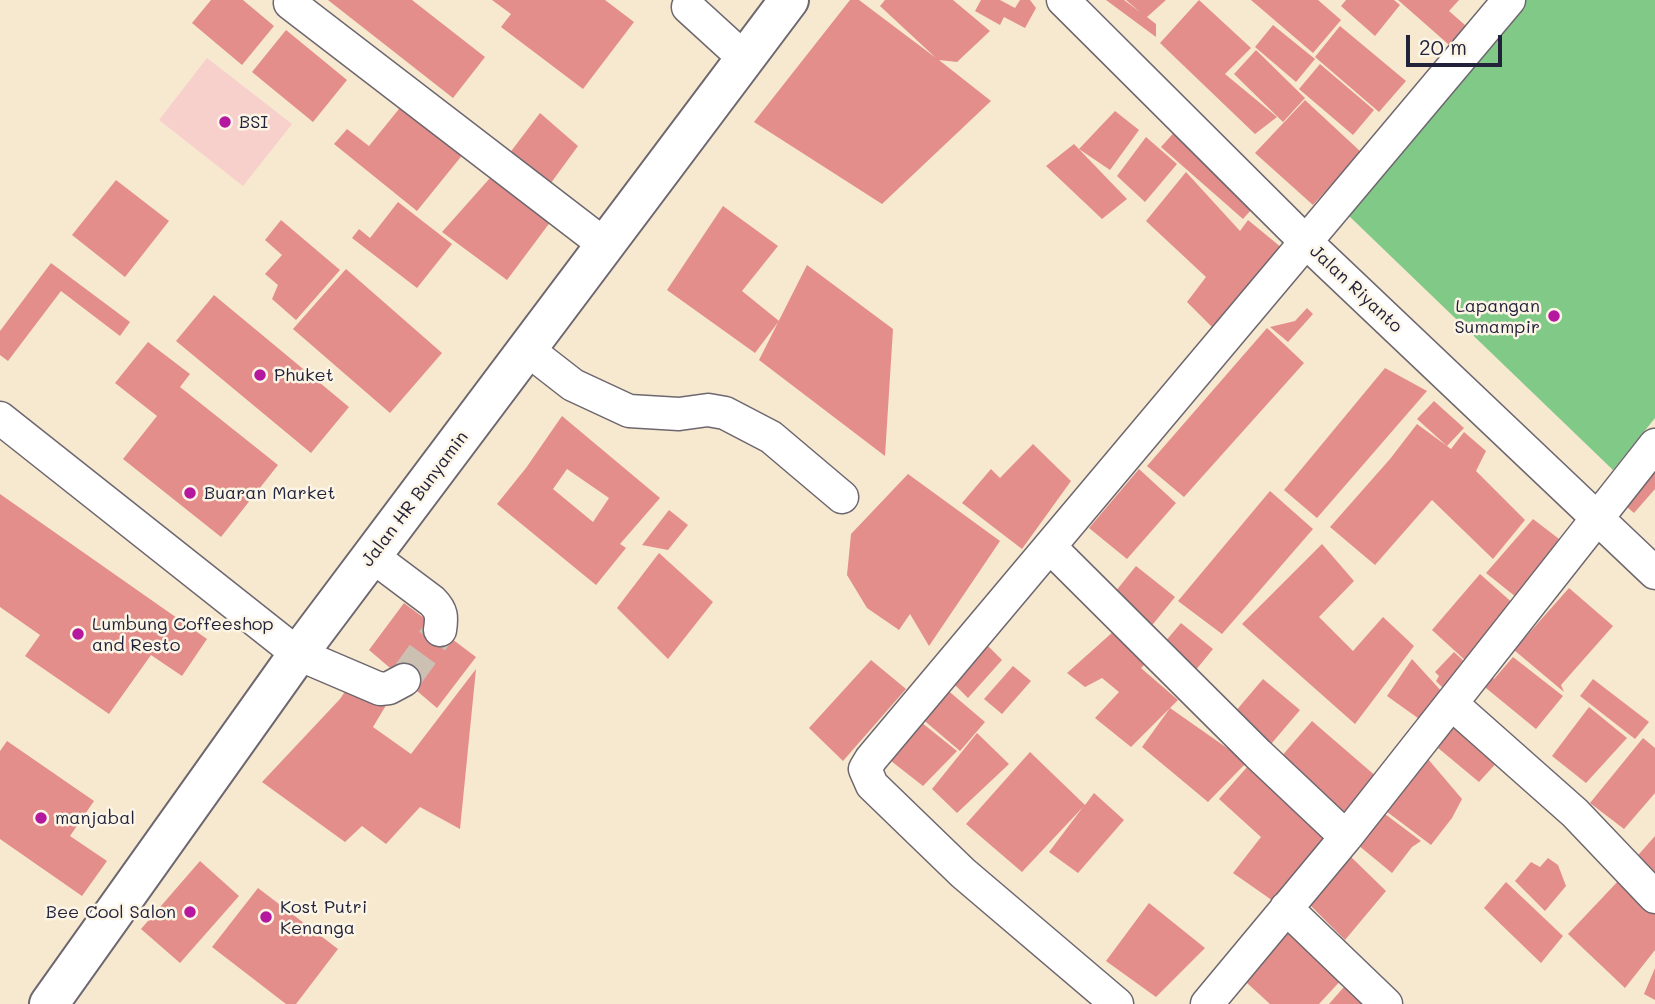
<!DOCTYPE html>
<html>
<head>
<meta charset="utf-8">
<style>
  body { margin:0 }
  #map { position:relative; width:1655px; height:1004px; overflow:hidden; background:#f7e8d0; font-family:Mali,sans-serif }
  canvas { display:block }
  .scale { position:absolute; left:1406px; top:35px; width:96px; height:32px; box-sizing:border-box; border:4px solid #22223b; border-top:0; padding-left:9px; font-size:21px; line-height:24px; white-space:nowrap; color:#22223b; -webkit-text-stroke:5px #fcf5e5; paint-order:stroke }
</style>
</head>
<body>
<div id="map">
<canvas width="1655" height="1004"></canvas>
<div class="scale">20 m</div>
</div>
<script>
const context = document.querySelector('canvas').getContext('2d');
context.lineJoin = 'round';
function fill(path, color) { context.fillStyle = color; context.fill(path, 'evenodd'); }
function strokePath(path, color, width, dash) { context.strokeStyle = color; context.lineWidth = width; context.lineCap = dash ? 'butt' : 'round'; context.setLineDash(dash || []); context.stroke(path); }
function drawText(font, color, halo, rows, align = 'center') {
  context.font = font + ' Mali,sans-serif'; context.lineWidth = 5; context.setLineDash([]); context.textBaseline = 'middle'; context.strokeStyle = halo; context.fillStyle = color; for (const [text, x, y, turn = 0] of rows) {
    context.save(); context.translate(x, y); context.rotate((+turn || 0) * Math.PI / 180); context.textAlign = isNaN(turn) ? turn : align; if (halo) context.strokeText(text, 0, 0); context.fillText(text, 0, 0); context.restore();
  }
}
fill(new Path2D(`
  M207,58L292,124L243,186L159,120Z`), '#f7d0cb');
fill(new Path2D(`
  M1524,0H1655V418L1613,470L1348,215Z`), '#80c986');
fill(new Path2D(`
  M211,0H243L274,26L242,65L192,23Z
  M328,0H412L485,57L453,98Z
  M492,0H605L634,22L583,89L501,27L511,14Z
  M850,0H859L936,58L880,6L885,0H953L990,31L957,62L939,60L991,101L882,204L754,122Z
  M981,0H1000L1015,8L1020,0H1030L1036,8L1025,28L1004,17L1000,25L975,11Z
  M1106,0H1124L1140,12L1126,0H1166L1147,17L1156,24V37Z
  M1199,0L1251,48L1225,74L1277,117L1255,134L1160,43Z
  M1251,0H1318L1341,20L1313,53Z
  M1346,0H1394L1400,5L1375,36L1341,6Z
  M1398,0H1459L1449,11L1473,32L1456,51Z
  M1273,25L1315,59L1296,82L1255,47Z
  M1340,26L1406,81L1379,112L1315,57Z
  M286,30L347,80L313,122L252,72Z
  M1256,50L1305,98L1283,122L1234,74Z
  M1320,64L1374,110L1353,135L1299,89Z
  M1305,100L1361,152L1313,205L1255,153Z
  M403,104L464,153L417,211L334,144L347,129L369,146Z
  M1115,111L1139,130L1110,170L1079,149Z
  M540,113L578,146L548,187L509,154Z
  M1178,128L1260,200L1243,219L1161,147Z
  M1146,137L1177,164L1145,202L1117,176Z
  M1074,144L1127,199L1102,219L1046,166Z
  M498,169L557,213L507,280L442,232Z
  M1186,172L1240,231L1248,220L1282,248L1214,329L1187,302L1206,277L1146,221Z
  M116,180L169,221L125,277L72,235Z
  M398,202L452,244L417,288L352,238L359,229L370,238Z
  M723,206L778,246L742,291L779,321L755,353L667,290Z
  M281,220L340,270L296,320L272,299L278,285L265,274L282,255L265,240Z
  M51,263L130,322L120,336L61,291L8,361L0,355V331Z
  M807,265L893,329L885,456L759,360Z
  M346,269L442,353L390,413L293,329Z
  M214,295L349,407L311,453L176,341Z
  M1307,308L1313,314L1288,342L1270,327L1295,321Z
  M1267,328L1304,363L1184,497L1147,466Z
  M148,342L190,374L180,387L278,465L221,537L123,459L157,416L115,383Z
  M1385,368L1427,391L1317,518L1284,490Z
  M1434,401L1464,428L1447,446L1417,419Z
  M562,416L660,498L620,544L626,548L596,585L497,504L526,468ZM567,469L609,498L593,522L553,489Z
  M1417,424L1451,449L1464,432L1486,451L1476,471L1525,520L1493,559L1432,500L1375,565L1330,527L1390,459Z
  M1033,444L1071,481L1022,549L962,503L991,469L1000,478Z
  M1655,461V489L1634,513L1621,502Z
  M1139,469L1176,503L1127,559L1089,528Z
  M908,474L1000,541L929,646L910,614L899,630L867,608L847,575L851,534Z
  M1270,491L1313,529L1222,634L1178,601Z
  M0,494L207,639L182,676L151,655L109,714L25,656L40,635L0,607Z
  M669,510L688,525L668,550L642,545Z
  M1533,519L1563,542L1521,601L1486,573Z
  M1322,544L1354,581L1319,617L1353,651L1383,617L1414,646L1355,724L1242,624Z
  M659,553L713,602L668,659L617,608Z
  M1136,566L1175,597L1145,634L1107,602Z
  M1480,574L1516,606L1466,661L1432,630Z
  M1569,588L1613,626L1561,685L1564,692L1514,650Z
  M404,603L476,657L437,708L369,650Z
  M1181,623L1213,649L1190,677L1158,650Z
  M1114,631L1152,657L1141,668L1178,700L1131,747L1095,718L1119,692L1102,678L1085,687L1067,673Z
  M982,640L1002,660L968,698L948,678Z
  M1454,652L1468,665L1445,690L1436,681L1439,676L1435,672Z
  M1513,657L1563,696L1536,729L1481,684L1488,674L1494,679Z
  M1412,659L1444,694L1422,721L1387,696Z
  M871,660L906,689L843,761L809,728Z
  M1013,666L1031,681L1002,714L984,699Z
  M476,669L460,829L420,807L386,844L362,826L345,842L262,782L340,699L354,678L388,702L373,727L411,754Z
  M1263,679L1300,710L1266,750L1229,719Z
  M1593,679L1649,722L1635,739L1580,696Z
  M945,688L985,722L960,751L920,717Z
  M1589,707L1627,738L1586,783L1552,756Z
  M1170,708L1247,762L1208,802L1142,747Z
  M1457,717L1501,758L1479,782L1432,743Z
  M916,718L957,751L923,786L886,757Z
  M1312,721L1378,778L1340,822L1274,765Z
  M977,733L1009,764L957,813L932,789Z
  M1643,738L1655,748V793L1624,829L1590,803Z
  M7,741L94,801L70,836L107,861L82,896L0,839V751Z
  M1030,752L1085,805L1094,793L1124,820L1078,873L1049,852L1083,807L1022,872L966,824Z
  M1255,758L1334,837L1276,903L1233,873L1261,837L1219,799Z
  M1428,759L1462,799L1452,818L1431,845L1382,808Z
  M1385,814L1421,841L1412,847L1392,873L1358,845Z
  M1655,836V879L1632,862Z
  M1348,854L1386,891L1345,940L1305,900Z
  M1548,858L1558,865L1566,886L1545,911L1515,881L1531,862L1540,867Z
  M200,861L239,896L180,963L141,929Z
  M1621,878L1655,910V950L1625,988L1568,934Z
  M1506,882L1563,936L1541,963L1484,908Z
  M258,888L338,949L296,1004H286L212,947Z
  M1149,903L1205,948L1156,997L1106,961Z
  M1287,923L1344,977L1319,1004H1270L1236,973Z
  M1655,968V1000L1644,994Z
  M1350,980L1373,1004H1329Z`), '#e48e8b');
strokePath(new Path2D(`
  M404,680L440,630`), '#ccc0b2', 32, [32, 16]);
const minor = new Path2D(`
  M1063,0L1305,241L1655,573
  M290,3L605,245
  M688,7L745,59
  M528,350L573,385L629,411L679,414L708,410L725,413L771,437L842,497
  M0,418L298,654L380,689L389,688L404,680
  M1051,548L1258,754L1346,837
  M372,556L432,601C442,611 442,617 440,630
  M1452,704L1575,813L1655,897
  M1286,908L1386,1004
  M1117,1004L963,873L872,785L865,769L871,759C1085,507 1295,252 1509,0
  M1207,1004L1346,837L1655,445`);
const major = new Path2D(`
  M49,1004L298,654L789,0`);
strokePath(minor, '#6d676f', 35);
strokePath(major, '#6d676f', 42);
strokePath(minor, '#fff', 32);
strokePath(major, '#fff', 38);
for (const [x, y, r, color] of [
  [225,122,7,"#b5179e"],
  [1554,316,7,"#b5179e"],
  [260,375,7,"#b5179e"],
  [190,493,7,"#b5179e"],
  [78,634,7,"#b5179e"],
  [41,818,7,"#b5179e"],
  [190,912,7,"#b5179e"],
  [266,917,7,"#b5179e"]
]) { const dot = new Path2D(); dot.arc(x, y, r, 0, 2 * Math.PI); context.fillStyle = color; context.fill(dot); strokePath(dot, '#fcf5e5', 2.5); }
drawText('18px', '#22223b', '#fcf5e5', [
  ["BSI",239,122],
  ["Lapangan",1540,306,"right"],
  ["Sumampir",1540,327,"right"],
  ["Phuket",274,375],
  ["Buaran Market",204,493],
  ["Lumbung Coffeeshop",92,624],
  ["and Resto",92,645],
  ["manjabal",55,818],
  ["Kost Putri",280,907],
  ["Kenanga",280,928],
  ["Bee Cool Salon",176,912,"right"]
], 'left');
drawText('18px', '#22223b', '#fcf5e5', [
  ["Jalan Riyanto",1356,289,43],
  ["Jalan HR Bunyamin",415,499,-53]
]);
</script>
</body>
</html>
